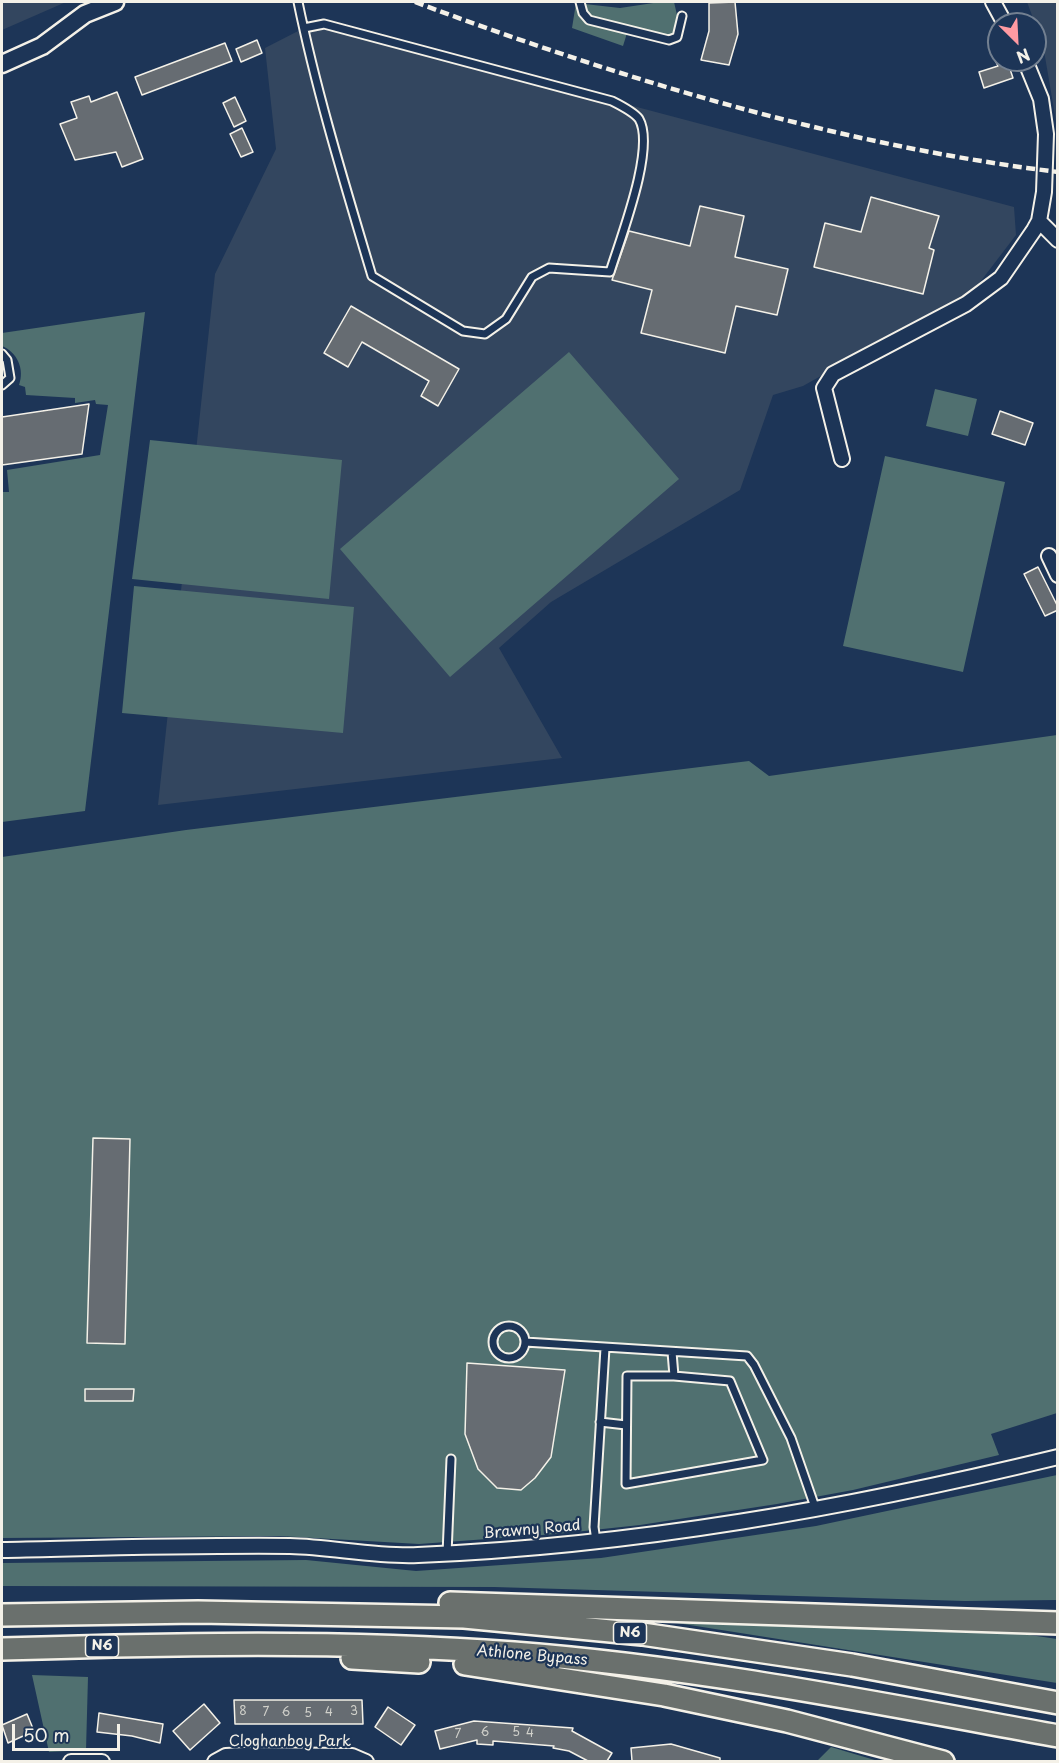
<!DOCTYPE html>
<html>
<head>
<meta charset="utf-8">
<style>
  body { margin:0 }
  #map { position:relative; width:1059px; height:1763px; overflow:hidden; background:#1d3557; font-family:"Playpen Sans",sans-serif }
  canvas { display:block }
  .frame { position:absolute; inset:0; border:3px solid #f4f1e8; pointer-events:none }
  .north { position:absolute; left:987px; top:12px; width:60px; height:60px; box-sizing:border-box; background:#1d3557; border:2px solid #738091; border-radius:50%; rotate:156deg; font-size:16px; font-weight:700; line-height:24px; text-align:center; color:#f4f1e8 }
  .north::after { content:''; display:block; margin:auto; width:21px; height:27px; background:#ff9aa2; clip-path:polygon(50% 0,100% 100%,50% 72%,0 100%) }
  .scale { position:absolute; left:12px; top:1724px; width:108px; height:27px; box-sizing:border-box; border:3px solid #f4f1e8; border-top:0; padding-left:8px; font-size:18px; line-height:21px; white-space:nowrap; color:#f4f1e8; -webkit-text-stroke:4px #1d3557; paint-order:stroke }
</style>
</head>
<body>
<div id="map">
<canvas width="1059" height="1763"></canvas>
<div class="frame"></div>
<div class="north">N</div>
<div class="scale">50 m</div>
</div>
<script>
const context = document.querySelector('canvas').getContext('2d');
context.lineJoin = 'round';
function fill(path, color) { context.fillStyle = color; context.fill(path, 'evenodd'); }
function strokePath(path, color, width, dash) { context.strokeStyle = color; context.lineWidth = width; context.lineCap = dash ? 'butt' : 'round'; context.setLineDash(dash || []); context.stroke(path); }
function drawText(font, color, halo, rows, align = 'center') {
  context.font = font + ' "Playpen Sans",sans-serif'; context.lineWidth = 4.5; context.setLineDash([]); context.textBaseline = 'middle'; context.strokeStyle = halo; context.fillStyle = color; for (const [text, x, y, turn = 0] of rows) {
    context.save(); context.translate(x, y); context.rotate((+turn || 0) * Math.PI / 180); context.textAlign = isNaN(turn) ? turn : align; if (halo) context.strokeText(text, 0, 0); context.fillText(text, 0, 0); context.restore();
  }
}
fill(new Path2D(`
  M2,2H66L2,30Z
  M1027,2H1057V127L1043,45Z
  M320,23L1014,207L1016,235L974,290L803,386L773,395L740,490L551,602L499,648L562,758L158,805L215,274L276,149L265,48L304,28Z`), '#33465f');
fill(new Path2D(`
  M660,2H674L677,15L682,16L677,37L669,40L628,30L623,46L572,28L576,3L620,8Z
  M145,312L85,811L2,822V492H9L7,470L100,455L108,405L96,404L95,400L75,403V398L26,395L25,387L19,385C25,369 17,352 2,346V333Z
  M569,352L679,479L450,677L340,549Z
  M935,389L977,399L968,436L926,426Z
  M150,440L342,460L329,599L132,579Z
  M885,456L1005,482L963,672L843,646Z
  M134,586L354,607L343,733L122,713Z
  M1057,735V1413L991,1434L999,1455L853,1490L777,1504L640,1525L556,1534L419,1544L280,1536L2,1538V857L186,830L749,761L769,776Z
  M1057,1475V1600L965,1601L494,1587L2,1586V1563L306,1560L416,1571L601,1558L816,1526Z
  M682,1618L765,1624L989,1629L1057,1639V1683L677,1623L676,1619Z
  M32,1675L88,1677L86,1750L49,1752Z
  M831,1747L878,1761H817Z`), '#507070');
const building = new Path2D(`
  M735,2L738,34L729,65L701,60L709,31V3Z
  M257,40L262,53L241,62L236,49Z
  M225,43L232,61L142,95L135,77Z
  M995,60H1007L1013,78L984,88L979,72L998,66Z
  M117,92L143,159L122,167L116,152L75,160L60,124L77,118L71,102L89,96L91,102Z
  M235,97L246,121L234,127L223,103Z
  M242,128L253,152L241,157L230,134Z
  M871,197L939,216L929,248L934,250L923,294L814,267L825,223L861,232Z
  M700,206L744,216L735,257L788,269L777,315L736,306L725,353L641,333L652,290L612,280L629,231L690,246Z
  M351,306L459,369L438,406L421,396L429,381L362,342L348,367L324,353Z
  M89,404L82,454L2,465V417Z
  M1000,411L1033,423L1025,445L992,434Z
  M1038,567L1058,607V610L1045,616L1024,574Z
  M93,1138L130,1139L125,1344L87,1343Z
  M467,1363L565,1370L551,1457L535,1478L521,1490L497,1488L478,1469L465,1434Z
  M85,1389H134L133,1401H85Z
  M234,1700H362L363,1724H235Z
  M204,1704L220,1723L190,1750L173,1731Z
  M388,1707L415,1725L401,1745L375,1727Z
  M99,1713L163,1724L160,1743L132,1736L97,1732Z
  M27,1714L34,1731L8,1743L2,1725Z
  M474,1721L573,1728L572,1731L612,1753L607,1761H588L569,1751L553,1748L554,1746L493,1741V1745L477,1744V1740L440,1749L435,1731Z
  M671,1744L720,1758V1761H632L631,1748Z`);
fill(building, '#666c72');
strokePath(building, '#f4f1e8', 1.5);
const service = new Path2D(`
  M298,2C317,94 345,185 372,276L463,331L485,334L506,319L532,277L549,268L610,272C620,239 656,148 639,119C634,112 620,105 612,101L324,24L304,28
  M580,2L583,13L589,20L669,40L677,37L682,16
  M2,354L7,360L10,378L2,385
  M493 1342a16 16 0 1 1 32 0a16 16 0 1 1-32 0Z
  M525,1342L747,1356L754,1365L791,1438L816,1510
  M672,1352L674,1376L730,1381L763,1460L626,1484L627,1376H674
  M600,1422L626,1425
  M596,1541L594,1527L605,1348
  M447,1554L451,1459`);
const minor = new Path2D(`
  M993,2L1005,24
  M1039,221L1058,240
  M842,459L824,388L833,374L966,304L1001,278L1034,230L1039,221L1044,192L1046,134L1041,99L1025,60
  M1049,556L1058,575
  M2,1550C98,1548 194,1545 290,1546C333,1547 375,1557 418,1555C634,1546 848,1508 1058,1457
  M71,1762H102
  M215,1762L226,1756L244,1755L352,1756L366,1762`);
const tertiary = new Path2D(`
  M2,64L42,46L85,14L115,2`);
const trunk = new Path2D(`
  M450,1603L1058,1623
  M2,1615L198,1612L464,1617L642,1634L852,1665L1058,1703
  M2,1649C173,1644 343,1640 514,1653C697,1667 877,1703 1058,1736
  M352,1658L419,1662
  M465,1664L664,1695L787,1721L943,1762`);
strokePath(service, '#f4f1e8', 11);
strokePath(minor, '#f4f1e8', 18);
strokePath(tertiary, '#f4f1e8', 21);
strokePath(trunk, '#f4f1e8', 26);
strokePath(service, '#1d3557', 7);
strokePath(minor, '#1d3557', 14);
strokePath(tertiary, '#1d3557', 16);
strokePath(trunk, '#6a706d', 21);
strokePath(new Path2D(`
  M415,2C622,79 838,145 1058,172`), '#f4f1e8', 4.5, [9, 4.5]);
drawText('12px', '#d0d0ca', null, [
  ["8",243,1712],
  ["3",354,1712],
  ["7",266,1713],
  ["6",286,1713],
  ["4",329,1713],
  ["5",308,1714],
  ["6",485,1733],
  ["5",516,1733],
  ["4",530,1734],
  ["7",458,1735]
]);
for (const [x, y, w] of [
  [630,1633,33],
  [102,1646,33]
]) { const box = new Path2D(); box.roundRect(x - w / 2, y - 11, w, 22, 4.5); context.fillStyle = '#1d3557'; context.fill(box); strokePath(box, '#f4f1e8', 1.5); }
drawText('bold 14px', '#f4f1e8', null, [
  ["N6",630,1633],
  ["N6",102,1646]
]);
drawText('15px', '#f4f1e8', '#1d3557', [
  ["Brawny Road",532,1530,-5],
  ["Athlone Bypass",532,1656,5],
  ["Cloghanboy Park",290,1742]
]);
</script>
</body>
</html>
